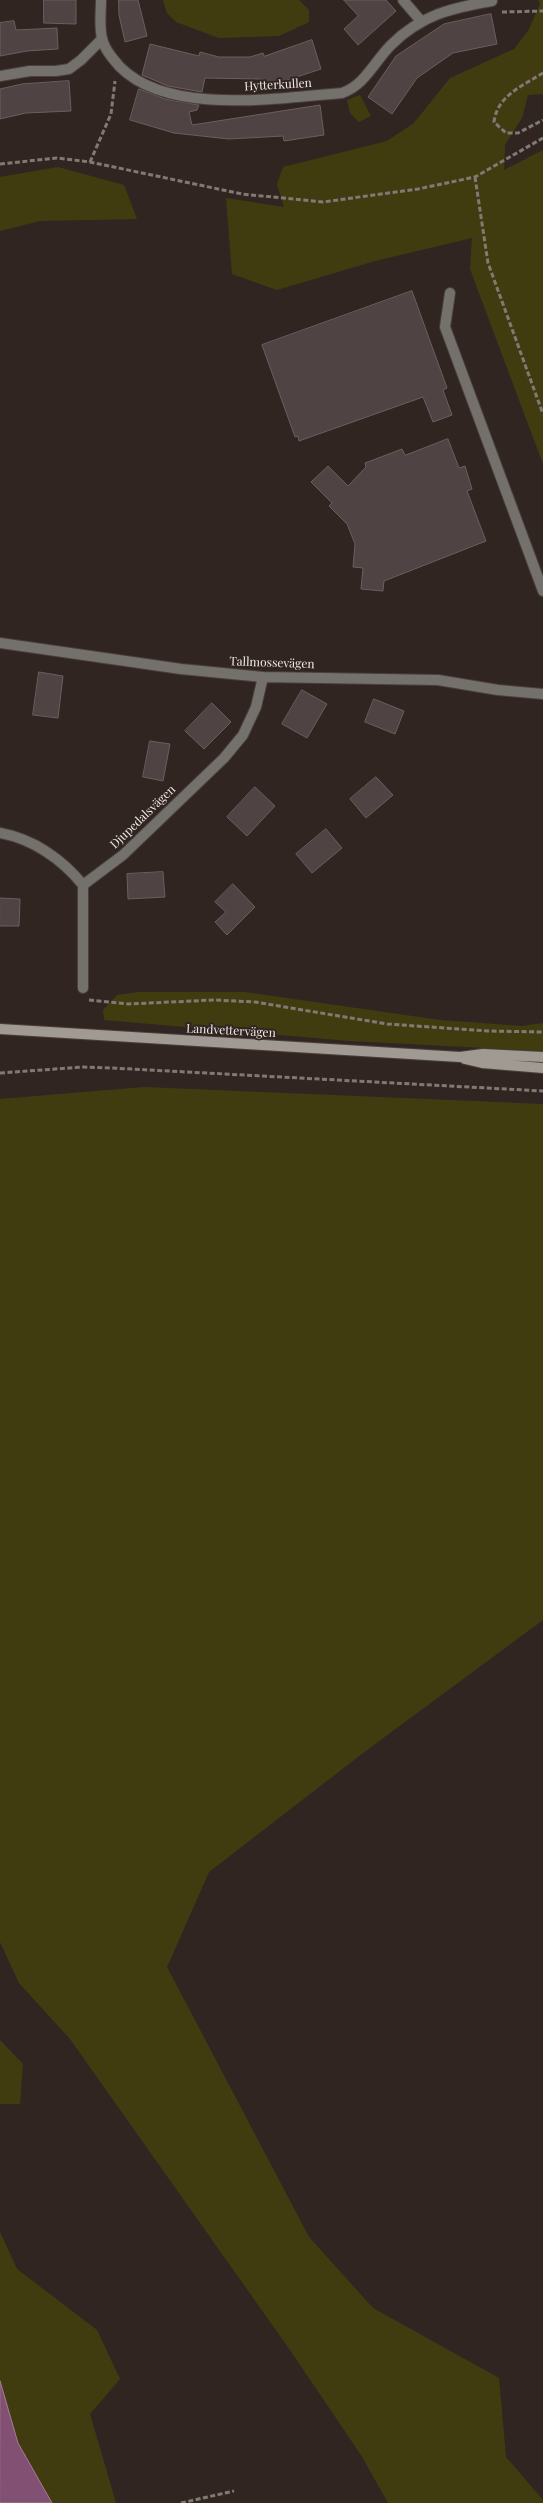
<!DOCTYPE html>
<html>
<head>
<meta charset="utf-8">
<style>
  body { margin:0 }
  canvas { display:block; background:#302521 }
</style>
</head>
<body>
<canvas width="543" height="2503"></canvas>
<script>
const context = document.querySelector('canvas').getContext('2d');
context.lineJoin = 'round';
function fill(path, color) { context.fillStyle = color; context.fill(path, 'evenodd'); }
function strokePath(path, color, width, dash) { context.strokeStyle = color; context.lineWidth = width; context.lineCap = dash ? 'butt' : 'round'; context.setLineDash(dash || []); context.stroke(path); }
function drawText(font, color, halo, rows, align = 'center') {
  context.font = font + ' "Playfair Display",serif'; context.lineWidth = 4; context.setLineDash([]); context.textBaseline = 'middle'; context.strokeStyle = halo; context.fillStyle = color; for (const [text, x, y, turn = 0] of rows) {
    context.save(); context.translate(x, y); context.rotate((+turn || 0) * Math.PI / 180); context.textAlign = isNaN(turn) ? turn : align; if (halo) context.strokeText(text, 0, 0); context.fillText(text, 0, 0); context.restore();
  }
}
fill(new Path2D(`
  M163,0H299L309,10V22L279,36L219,38L176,22L167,13Z
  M538,0H543V94L528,95L522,118L505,145L504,170L543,150V464L470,269L472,238L375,261L277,290L232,274L226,198L284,207L277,184L283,167L387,141L414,123L450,78L514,49L528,31L540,4Z
  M360,95L371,116L359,122L350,113L347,100Z
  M58,167L124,185L137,219L40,221L0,231V177Z
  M139,992H245L440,1020L522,1026L543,1023V1051L350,1041L104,1020L103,1010L117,995Z
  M144,1087L543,1104V1620L367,1750L209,1872L167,1967L309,2237L373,2308L499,2378L506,2457L543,2500V2503H388L361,2455L290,2350L70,2039L19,1983L0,1942V1099Z
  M0,2040L23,2064L20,2104H0Z
  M0,2232L17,2269L97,2330L120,2379L90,2414L116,2503H52L18,2443L0,2381Z`), '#413c10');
const water = new Path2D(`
  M0,2381L18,2443L52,2503H0Z`);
fill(water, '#815073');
strokePath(water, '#a37e96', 1);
const building = new Path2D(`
  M44,0H76V24L44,23Z
  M119,0H138L147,36L125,42L119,15Z
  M344,0H386L396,11L358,45L344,29L358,16Z
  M491,14L497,44L453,53L417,78L392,114L368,97L396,56L444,24Z
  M14,21L16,30L57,28L58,49L27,51L0,56V23Z
  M312,40L321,69L263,88L260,79L205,78L202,92L196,91L168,86L142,75L150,44L199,56L200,52L219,57H250L263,53L264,56Z
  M69,81L71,111L26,113L0,119V89L22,84Z
  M139,89L165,99L199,105L197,110L189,112L192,125L320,105L324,135L284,141L283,136L229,139L174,133L130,120Z
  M412,291L447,388L443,390L452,415L433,422L423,397L299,441L298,436L295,437L262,345Z
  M448,439L459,468L465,466L472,489L467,491L486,541L384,581L383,591L361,589L363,568L353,567L355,544L347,524L329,506L332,503L311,482L328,466L348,486L366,467L365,463L402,449L405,455Z
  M39,672L63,676L58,718L33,715Z
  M302,690L327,704L307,738L282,724Z
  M374,699L404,711L395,734L365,722Z
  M212,703L231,722L204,749L185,731Z
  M150,741L170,744L163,781L143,777Z
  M376,777L393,795L366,818L350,799Z
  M255,787L275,806L247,836L227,817Z
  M326,829L342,848L312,873L296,854Z
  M163,872L165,897L128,899L127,874Z
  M233,884L255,907L227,935L215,922L226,912L215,902Z
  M0,898L20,899L19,926H0Z`);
fill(building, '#504344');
strokePath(building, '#6c5e5f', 1);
const lane = new Path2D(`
  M101,0C101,12 99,26 102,38C104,49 113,59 120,67C169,116 278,98 342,93C365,85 374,62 391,45C421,15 451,8 492,1
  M403,0L421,21
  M0,76L30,71H56L69,69L81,60L102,39
  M450,293L445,327L543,591
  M83,988V885`);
const street = new Path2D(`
  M0,643L181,669L263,677L438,680L498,690L543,694
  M0,833C33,839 62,859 83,885L123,855L224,758L243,735L256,707L263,677`);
const secondary = new Path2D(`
  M0,1029L460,1057L483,1054L543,1057
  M465,1059L482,1063L543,1068`);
strokePath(lane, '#4b403d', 12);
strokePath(street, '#4b403d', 12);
strokePath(secondary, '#4b403d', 12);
strokePath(new Path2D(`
  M502,12L543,11
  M543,73C522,86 497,96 494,122L506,133H518L543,120
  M90,162L111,114L115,81
  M0,164L57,158L90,162L242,194L323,202L418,189L475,177L543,138
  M475,177L488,263L543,414
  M89,1000L128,1004L214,1000L255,1002L387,1024L488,1031L543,1032
  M0,1073L83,1067L112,1068L543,1091
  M181,2503L234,2491`), '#827975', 3, [5, 2.5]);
strokePath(lane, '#74716c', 10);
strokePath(street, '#74716c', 10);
strokePath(secondary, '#a09a92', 10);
drawText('12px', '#f1e9e7', '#302521', [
  ["Hytterkullen",278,85,-3],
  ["Tallmossevägen",272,663,2],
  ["Djupedalsvägen",143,817,-44],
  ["Landvettervägen",231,1031,3]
]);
</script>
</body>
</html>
